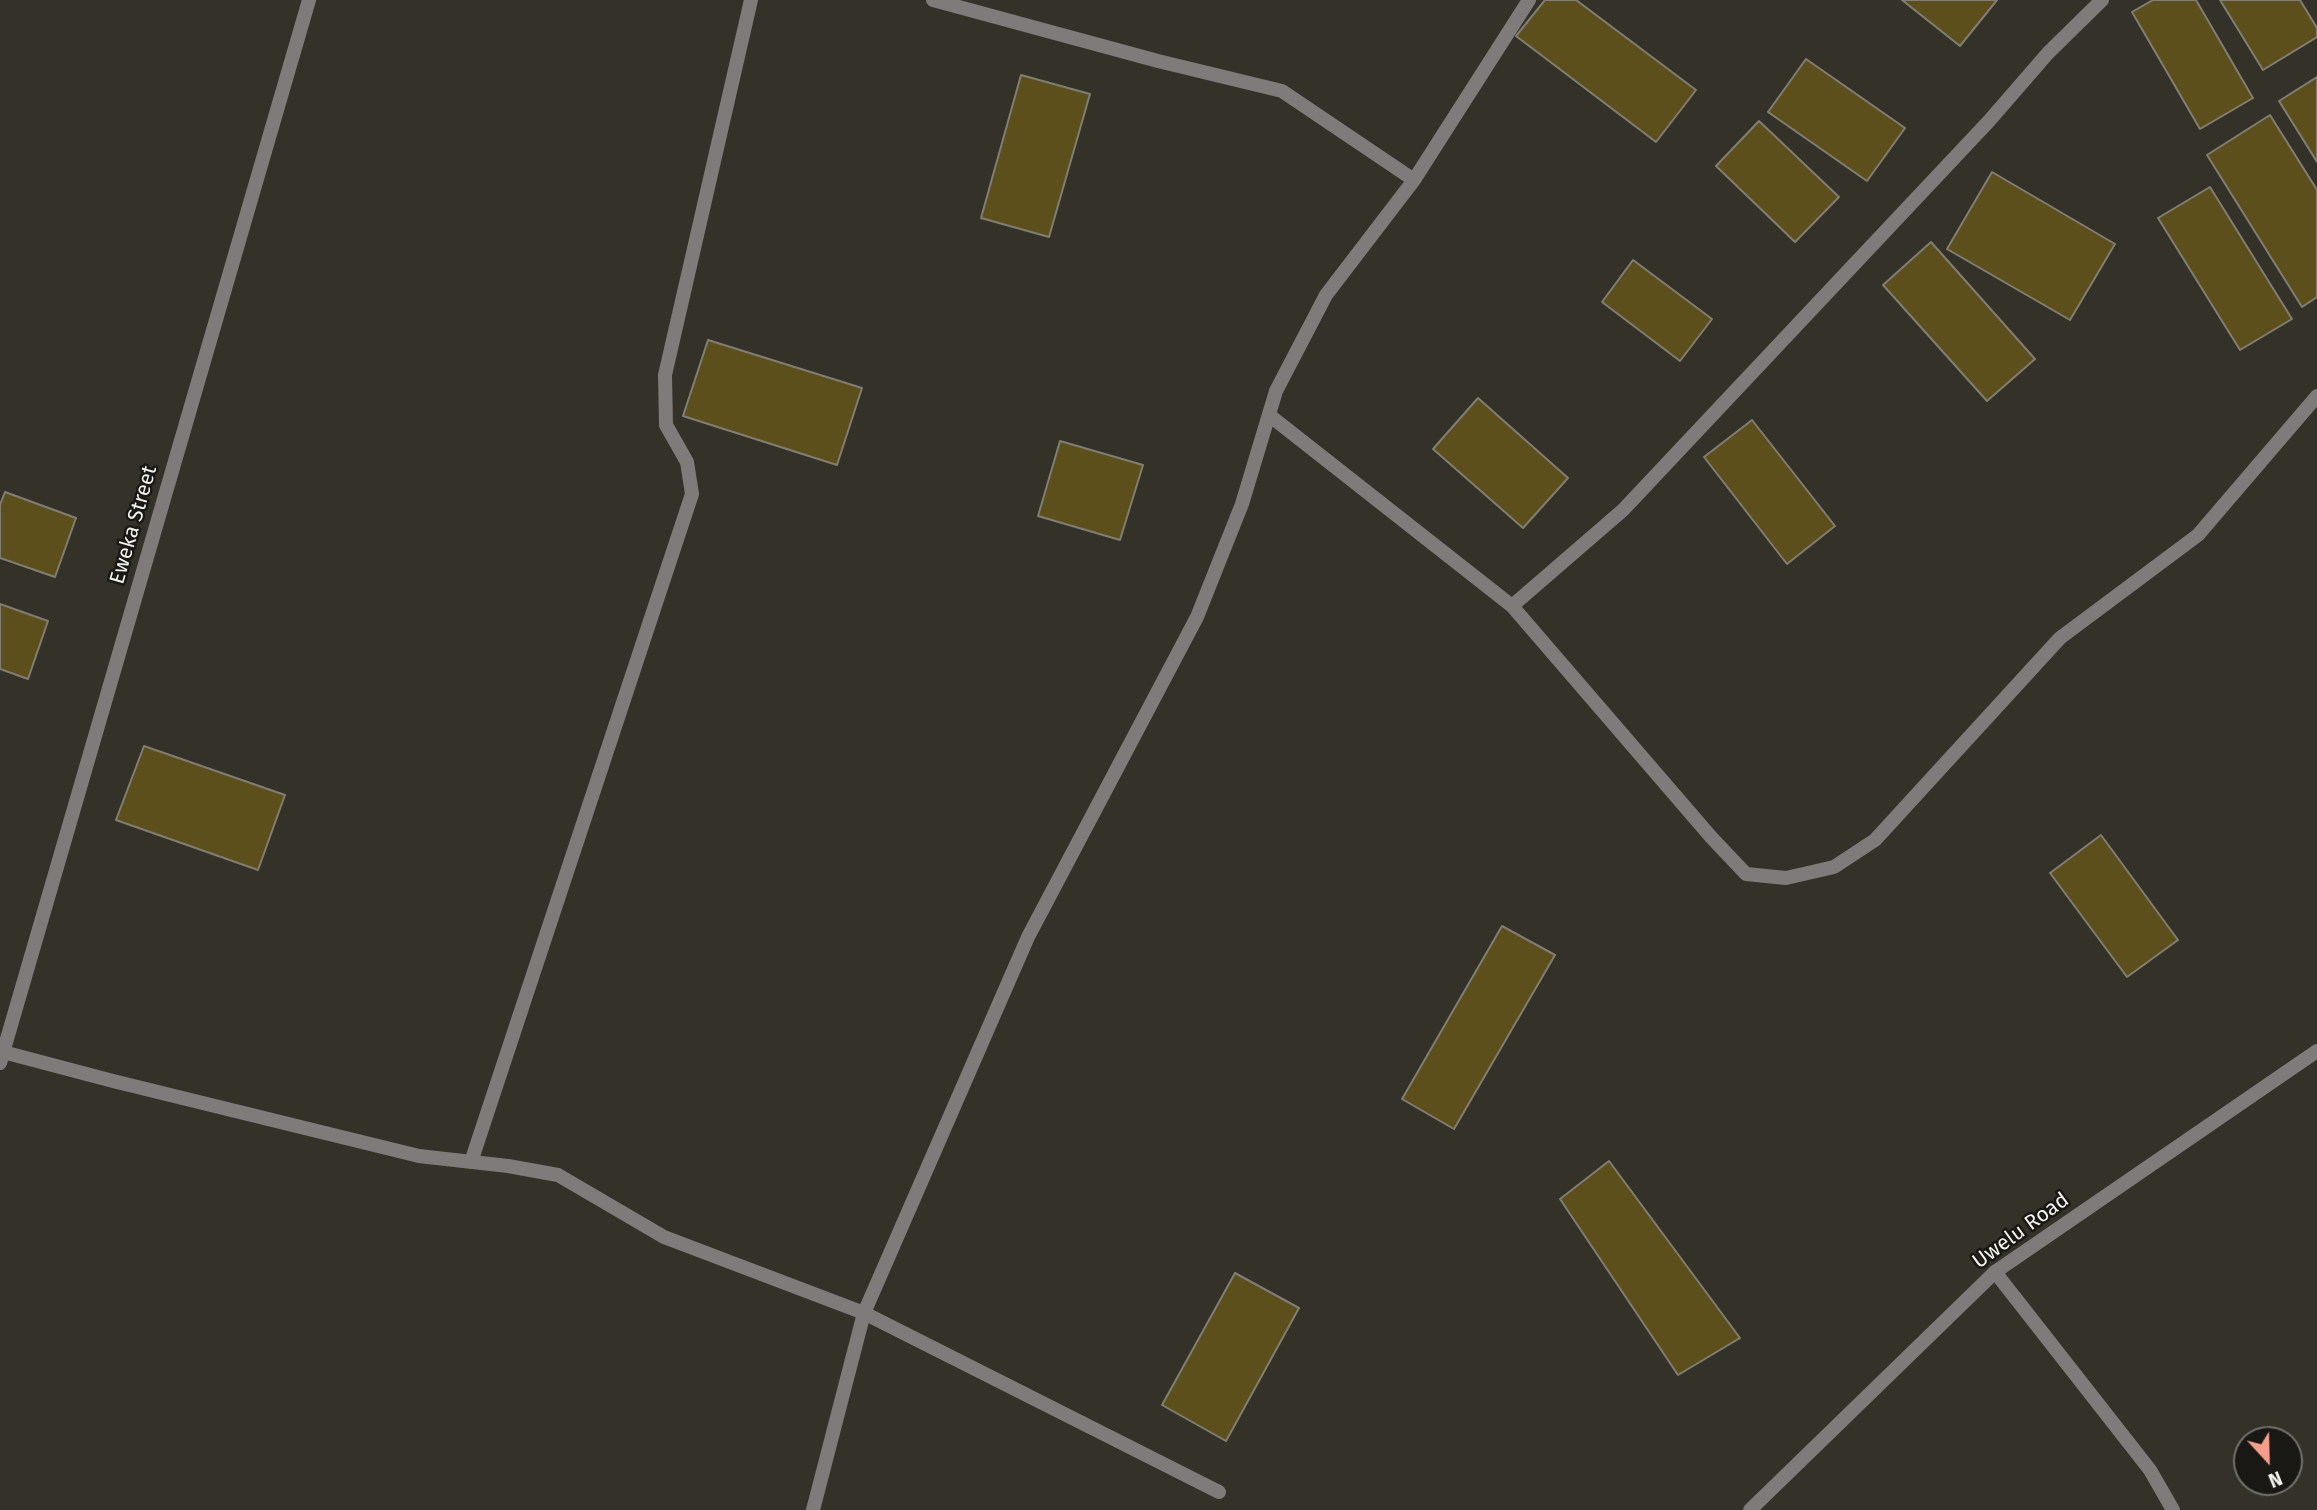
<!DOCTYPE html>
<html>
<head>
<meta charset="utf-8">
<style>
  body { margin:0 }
  #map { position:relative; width:2317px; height:1510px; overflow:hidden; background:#333128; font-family:"Fira Sans",sans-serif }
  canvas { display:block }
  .north { position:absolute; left:2233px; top:1426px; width:70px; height:70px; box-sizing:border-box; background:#191814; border:2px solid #71706b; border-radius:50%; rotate:158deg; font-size:19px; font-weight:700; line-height:28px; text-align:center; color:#f5f3ee }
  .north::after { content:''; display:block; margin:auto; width:24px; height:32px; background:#f49e8a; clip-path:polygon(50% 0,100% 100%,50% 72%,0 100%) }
</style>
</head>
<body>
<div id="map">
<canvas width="2317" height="1510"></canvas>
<div class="north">N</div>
</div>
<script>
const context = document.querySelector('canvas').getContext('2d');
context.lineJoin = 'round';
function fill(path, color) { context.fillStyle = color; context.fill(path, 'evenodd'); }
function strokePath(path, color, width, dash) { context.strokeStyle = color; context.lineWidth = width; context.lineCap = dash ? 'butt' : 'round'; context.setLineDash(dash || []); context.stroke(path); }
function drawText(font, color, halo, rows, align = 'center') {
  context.font = font + ' "Fira Sans",sans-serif'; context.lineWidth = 5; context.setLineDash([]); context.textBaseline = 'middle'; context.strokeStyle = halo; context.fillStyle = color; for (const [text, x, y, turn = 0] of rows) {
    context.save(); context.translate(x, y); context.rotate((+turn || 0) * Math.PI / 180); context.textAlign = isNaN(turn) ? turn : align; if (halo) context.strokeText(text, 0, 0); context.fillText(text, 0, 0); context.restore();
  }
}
const building = new Path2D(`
  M1545,0H1576L1696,90L1656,142L1516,36Z
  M1902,0H1997L1960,46Z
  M2153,0H2196L2253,98L2200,129L2132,12Z
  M2220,0H2300L2317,28V37L2263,70Z
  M1806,59L1905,128L1867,181L1768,112Z
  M1021,75L1090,94L1049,237L981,218Z
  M2317,77V162L2279,101Z
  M2270,115L2317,190V297L2302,307L2207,155Z
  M1759,121L1839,197L1795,242L1716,166Z
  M1992,172L2115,244L2070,320L1947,249Z
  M2210,187L2292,319L2240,350L2158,218Z
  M1931,242L2035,359L1987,401L1883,285Z
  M1633,260L1712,319L1680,361L1602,302Z
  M708,340L862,388L837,465L683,416Z
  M1478,398L1568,478L1523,528L1433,449Z
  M1752,420L1835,526L1787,564L1704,457Z
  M1060,441L1143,465L1120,540L1038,516Z
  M5,492L76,518L55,577L0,558V505Z
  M0,604L48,621L28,679L0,669Z
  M144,746L285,795L258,870L116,820Z
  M2101,835L2178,940L2127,977L2050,873Z
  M1502,926L1555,955L1454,1129L1402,1099Z
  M1609,1161L1740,1338L1678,1375L1560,1199Z
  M1235,1273L1299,1308L1226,1441L1162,1405Z`);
fill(building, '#5c4f1b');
strokePath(building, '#807e74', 2);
strokePath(new Path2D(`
  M933,0L1158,61L1282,91L1414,180
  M1269,415L1512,606L1711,837L1746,874L1786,878L1834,867L1875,840L2060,638L2198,535L2317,396
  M1512,606L1623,510L1989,121L2048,53L2102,0
  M3,1052L113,1081L419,1156L508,1166L558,1175L664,1237L864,1313L1219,1492
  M0,1063L309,0
  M471,1162L692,494L687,462L666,425L665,375L751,0
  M1995,1272L2150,1470L2173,1510
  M813,1510L864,1313L1028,937L1197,617L1242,504L1276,391L1326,295L1414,180L1529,0`), '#807b7b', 14);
strokePath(new Path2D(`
  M1750,1510L1995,1272L2317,1051`), '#807b7b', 14);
drawText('21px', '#f5f3ee', '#191814', [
  ["Eweka Street",134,525,-74],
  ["Uwelu Road",2021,1231,-36]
]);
</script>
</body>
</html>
